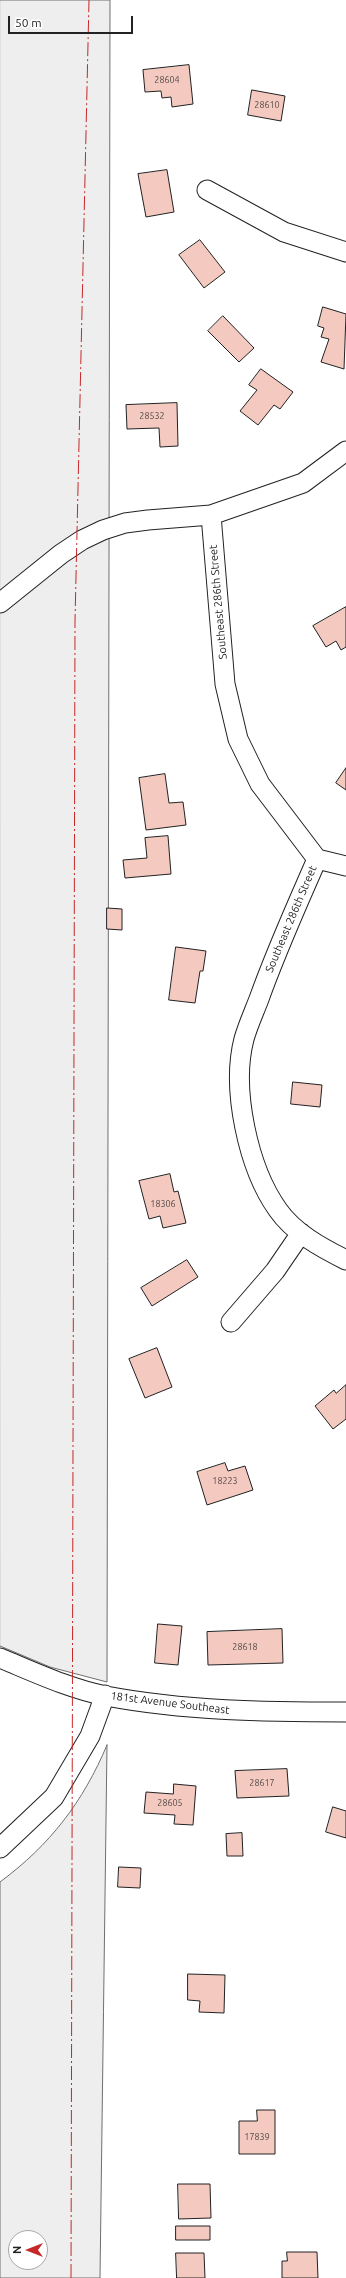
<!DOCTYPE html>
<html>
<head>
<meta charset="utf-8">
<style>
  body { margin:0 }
  #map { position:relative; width:346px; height:2278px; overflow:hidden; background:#fff; font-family:Ubuntu,sans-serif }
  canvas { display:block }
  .north { position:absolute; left:8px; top:2230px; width:40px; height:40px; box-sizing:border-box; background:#fff; border:1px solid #a7a7a7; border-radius:50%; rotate:270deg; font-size:11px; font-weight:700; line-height:16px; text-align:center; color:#222 }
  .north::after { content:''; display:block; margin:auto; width:14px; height:18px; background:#c62828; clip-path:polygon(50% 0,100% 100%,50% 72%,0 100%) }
  .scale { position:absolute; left:8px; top:16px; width:125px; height:18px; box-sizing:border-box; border:2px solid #222; border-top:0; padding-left:5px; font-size:12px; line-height:14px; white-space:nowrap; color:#222; -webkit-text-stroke:3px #fff; paint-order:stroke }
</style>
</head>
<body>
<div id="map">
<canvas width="346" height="2278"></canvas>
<div class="north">N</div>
<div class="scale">50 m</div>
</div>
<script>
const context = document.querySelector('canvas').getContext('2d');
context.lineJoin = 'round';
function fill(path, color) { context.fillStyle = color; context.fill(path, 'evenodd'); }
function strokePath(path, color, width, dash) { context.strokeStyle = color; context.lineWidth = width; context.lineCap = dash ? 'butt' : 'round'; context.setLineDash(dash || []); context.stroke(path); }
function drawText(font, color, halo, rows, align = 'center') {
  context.font = font + ' Ubuntu,sans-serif'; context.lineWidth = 3; context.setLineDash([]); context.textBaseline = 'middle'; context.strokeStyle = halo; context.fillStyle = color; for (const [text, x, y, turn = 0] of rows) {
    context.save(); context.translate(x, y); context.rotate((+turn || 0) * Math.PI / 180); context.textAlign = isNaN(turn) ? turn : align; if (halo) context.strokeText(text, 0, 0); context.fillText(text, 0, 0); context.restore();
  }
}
const green = new Path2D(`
  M0,0H110L107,1682L50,1667L0,1646Z
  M107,1745L100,2278H0V1882C50,1845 83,1802 107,1745ZM16,2238H40V2262H16Z`);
fill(green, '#eee');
strokePath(green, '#6f6f6f', 1);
const building = new Path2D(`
  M189,65L193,104L172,107L171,97L162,98L161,91L145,92L143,70Z
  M252,90L285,96L281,121L248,115Z
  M167,170L174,212L146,217L138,174Z
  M200,240L225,272L204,288L179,255Z
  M323,307L346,314L344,369L321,362L329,339L321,337L324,328L318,326Z
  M223,316L254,348L239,362L208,331Z
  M261,369L293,392L280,409L274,405L258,425L240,411L257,390L249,385Z
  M177,403L178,446L160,447L159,428L127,429L126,405Z
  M346,607V647L341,650L336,641L326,647L313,626Z
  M346,768V790L336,783Z
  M165,774L169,803L183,802L186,825L146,830L139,778Z
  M168,836L171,874L125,878L123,860L147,858L145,838Z
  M107,908L122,909V930L107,929Z
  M176,947L206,951L203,971H200L195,1003L169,1000Z
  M293,1082L322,1085L320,1107L291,1104Z
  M170,1174L174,1192L178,1191L186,1223L163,1228L160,1216L149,1219L139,1181Z
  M187,1260L198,1277L152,1306L141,1288Z
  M157,1348L172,1387L145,1398L129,1359Z
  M346,1385V1419L333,1429L315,1406L334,1390L336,1393Z
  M225,1463L228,1471L245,1466L253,1490L207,1505L197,1472Z
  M158,1624L182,1626L178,1665L155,1663Z
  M282,1629L283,1663L208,1665L207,1632Z
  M287,1769L289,1796L237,1798L235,1771Z
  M174,1784L196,1786L193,1825L174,1824L175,1815L144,1813L146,1792L173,1794Z
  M333,1807L346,1811V1838L326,1832Z
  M242,1833L243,1856H227L226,1834Z
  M119,1867L141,1868L140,1888L118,1887Z
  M188,1974L225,1975L224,2013L199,2012L200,2001L188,2000Z
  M257,2110H275V2154H239V2121H257Z
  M178,2184H210L211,2218L179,2219Z
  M176,2226H210V2240H176Z
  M287,2252H317L318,2278H282V2261H287Z
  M176,2253H204L205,2278H177Z`);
fill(building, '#f3c9c0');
strokePath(building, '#222', 1);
const minor = new Path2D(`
  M207,190L284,232L346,252
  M211,515L225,684L238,739L260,784L317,859C297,905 276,951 259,999C254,1012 248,1025 244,1039C231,1089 248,1168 278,1210C294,1233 322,1248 346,1260
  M0,603L61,554L82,540L103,530L125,523L148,520L211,515L303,483L346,451
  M317,859L346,866
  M231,1322L275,1271L301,1233
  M0,1658C34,1672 70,1689 106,1696C185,1711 266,1712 346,1712
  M0,1848L54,1797L90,1736L105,1695`);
strokePath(minor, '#222', 21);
strokePath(minor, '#fff', 19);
strokePath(new Path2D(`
  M71,2278L75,621L89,0`), '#c62828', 1, [14, 3, 2, 3]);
drawText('9px', '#564c4a', null, [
  ["28604",167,80],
  ["28610",267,105],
  ["28532",152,416],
  ["18306",163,1204],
  ["18223",225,1481],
  ["28618",245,1647],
  ["28617",262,1783],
  ["28605",170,1803],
  ["17839",257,2137]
]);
drawText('11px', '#222', '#fff', [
  ["Southeast 286th Street",218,602,-95],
  ["Southeast 286th Street",291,919,-67],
  ["181st Avenue Southeast",170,1703,7]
]);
</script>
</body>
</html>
